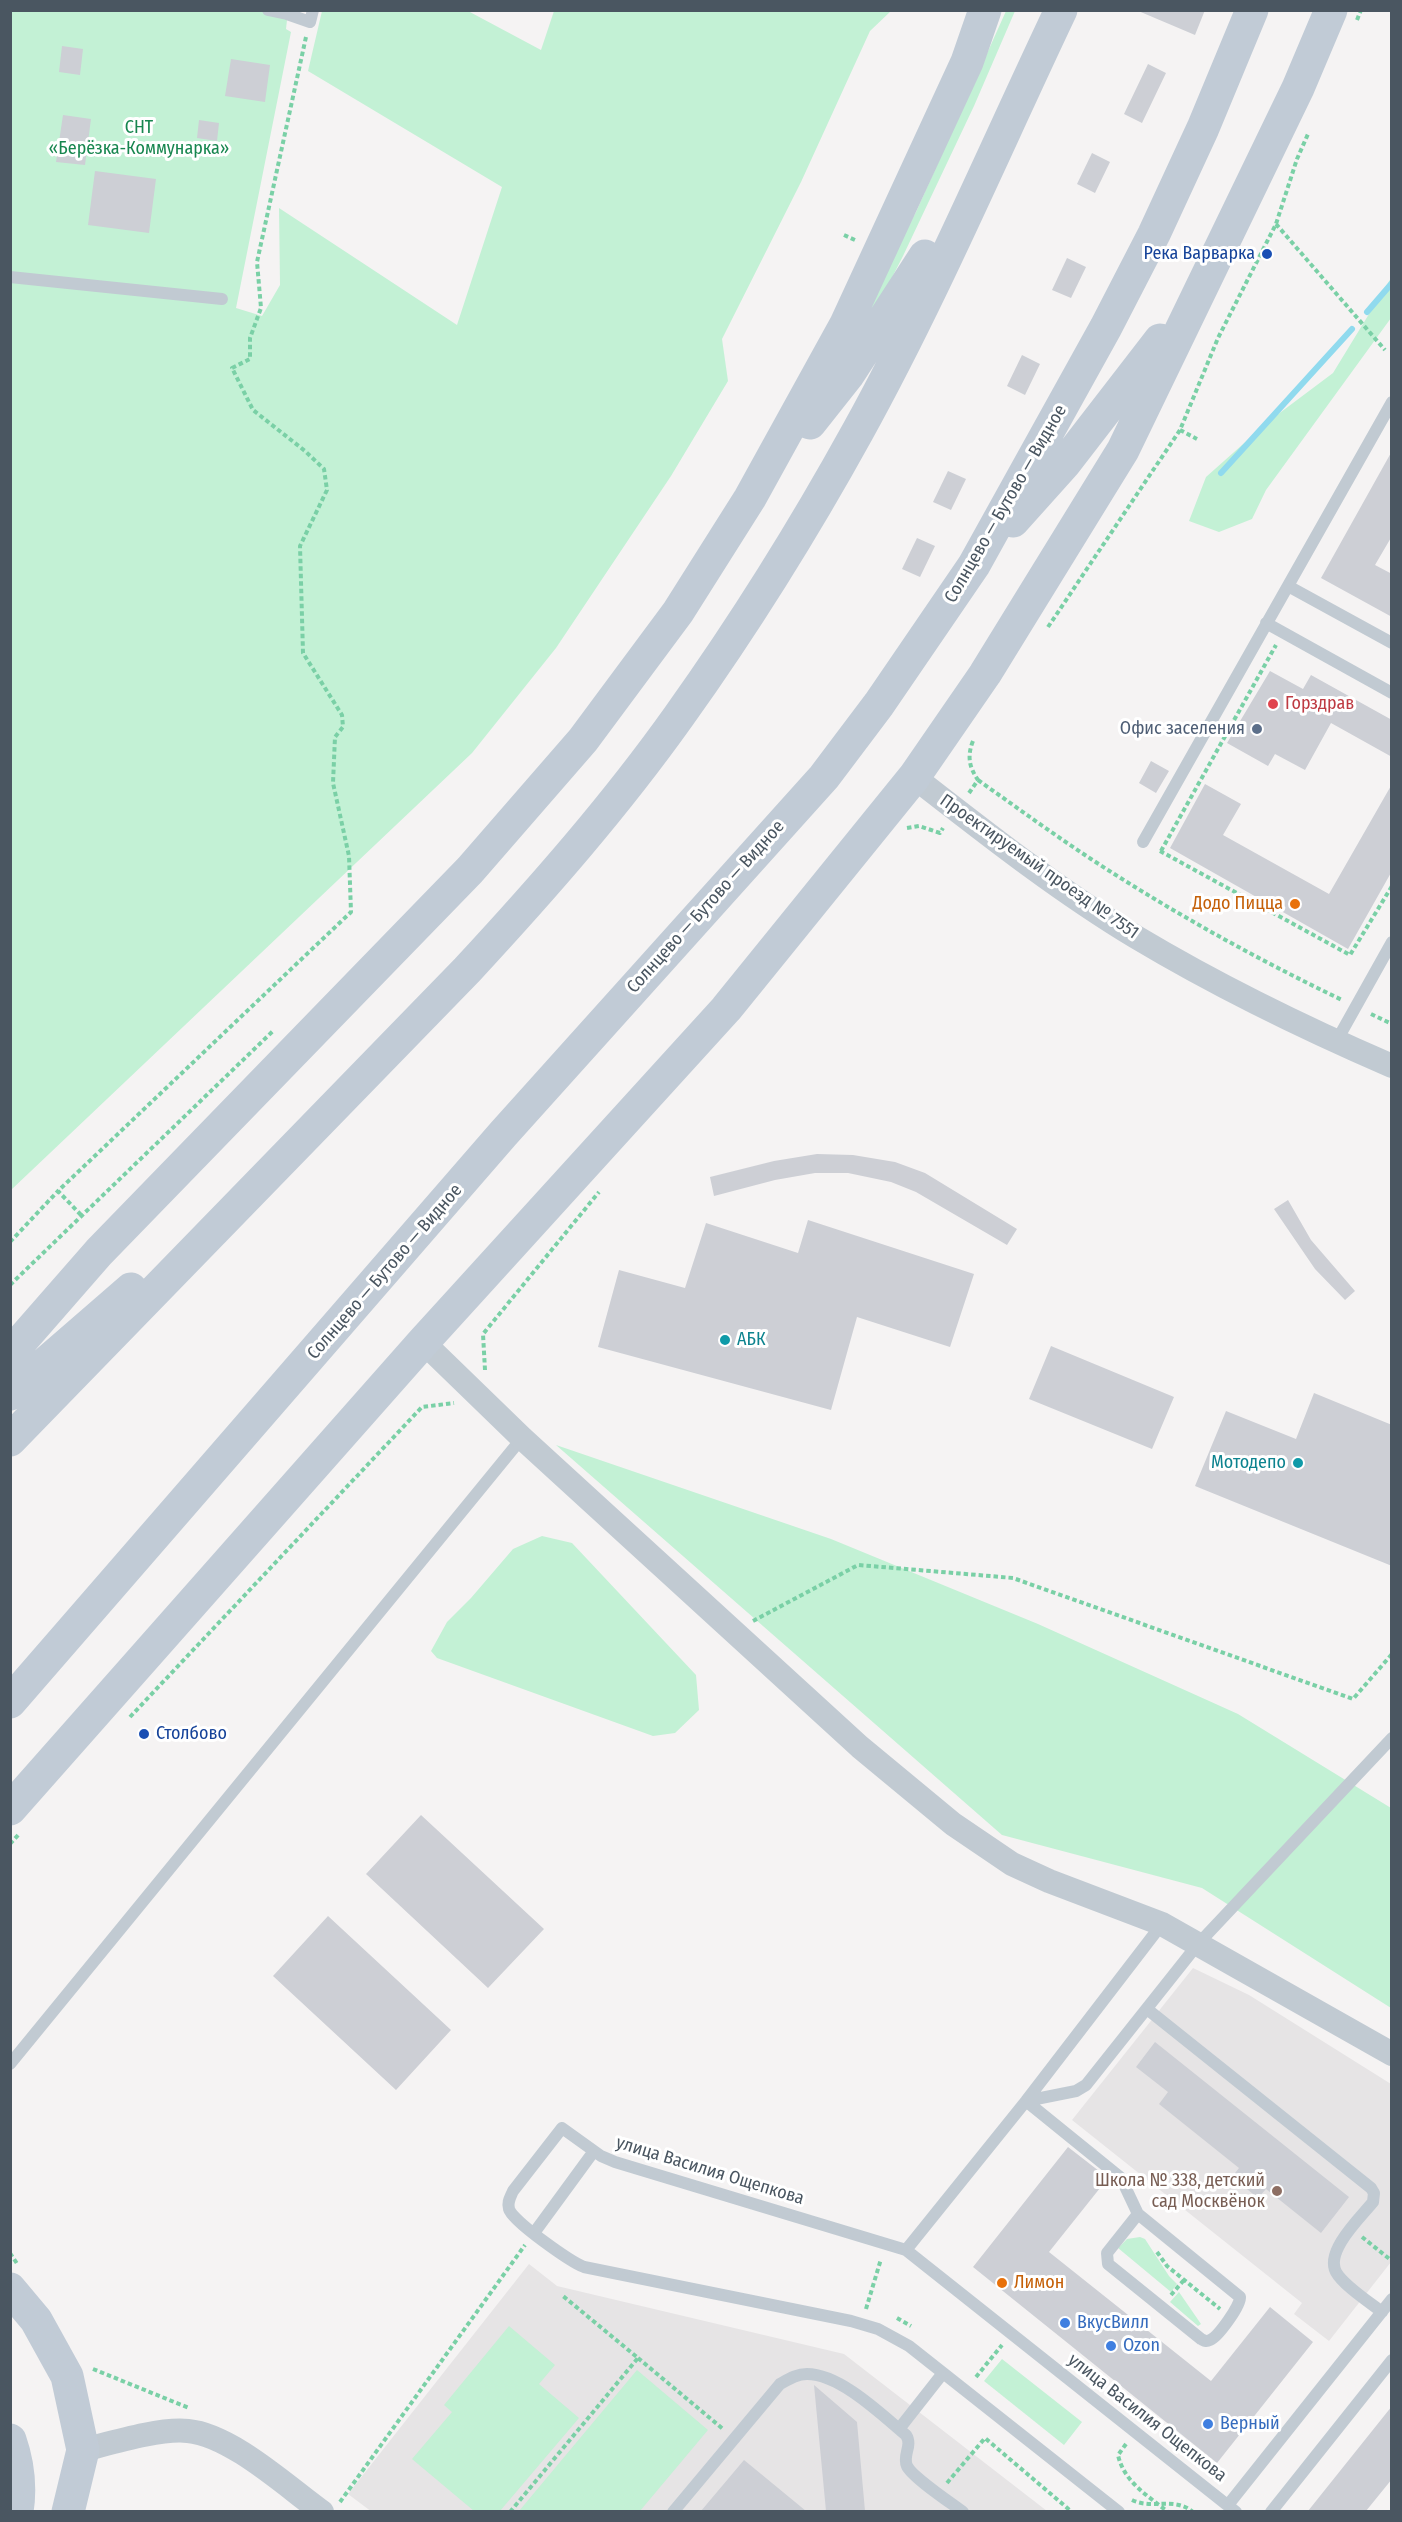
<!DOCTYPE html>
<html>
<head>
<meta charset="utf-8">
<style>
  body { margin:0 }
  #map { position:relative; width:1402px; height:2522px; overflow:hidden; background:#f5f3f3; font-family:"Fira Sans Condensed",sans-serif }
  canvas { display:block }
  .frame { position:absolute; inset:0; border:12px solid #4a5661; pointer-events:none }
</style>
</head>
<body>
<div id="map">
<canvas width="1402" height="2522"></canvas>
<div class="frame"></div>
</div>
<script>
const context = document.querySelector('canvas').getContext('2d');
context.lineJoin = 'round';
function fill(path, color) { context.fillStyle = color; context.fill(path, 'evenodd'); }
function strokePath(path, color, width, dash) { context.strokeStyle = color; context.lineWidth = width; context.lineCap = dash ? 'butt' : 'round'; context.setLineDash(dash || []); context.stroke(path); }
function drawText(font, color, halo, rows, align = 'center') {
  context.font = font + ' "Fira Sans Condensed",sans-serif'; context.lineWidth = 6; context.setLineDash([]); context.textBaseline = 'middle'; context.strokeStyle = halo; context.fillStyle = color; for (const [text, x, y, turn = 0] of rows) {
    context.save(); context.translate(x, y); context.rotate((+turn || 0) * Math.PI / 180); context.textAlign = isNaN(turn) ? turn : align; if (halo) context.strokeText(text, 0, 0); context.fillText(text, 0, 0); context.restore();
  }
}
fill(new Path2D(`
  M1193,1968L1249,1995L1391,2084V2262L1329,2341L1294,2314L1302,2303L1072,2120Z
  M529,2264L557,2286L844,2354L1047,2511L372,2512L348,2494Z`), '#e6e4e5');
fill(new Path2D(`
  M11,11H288L286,29L291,32L236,308L262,316L280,285L279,208L457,325L502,187L308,71L322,11H468L541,50L554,11H891L870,31L801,182L722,339L728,381L671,476L556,648L472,753L11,1190Z
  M1006,11H1015L974,106L903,256L878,305L856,329L916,212Z
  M1391,278V318L1266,490L1252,519L1219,532L1189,521L1206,477L1269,421L1333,373Z
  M556,1445L831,1539L1038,1624L1238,1714L1391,1808V2008L1202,1888L1002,1835Z
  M542,1536L572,1543L696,1675L699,1710L675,1733L653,1736L437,1658L431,1651L447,1622L471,1598L513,1549Z
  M1140,2237L1145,2239L1169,2276L1177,2284L1171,2292L1118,2248L1127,2239Z
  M1179,2292L1201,2324L1198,2326L1170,2302Z
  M509,2326L555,2365L539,2384L579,2418L500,2511H474L412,2459L452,2412L444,2405Z
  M1002,2359L1082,2422L1064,2445L984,2381Z
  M637,2370L708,2430L640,2511H519Z`), '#c3f1d5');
strokePath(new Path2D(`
  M1367,312L1392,283
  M1221,473L1352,329`), '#90daee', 6);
fill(new Path2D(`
  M1136,10H1205L1195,35Z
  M62,46L83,49L80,75L59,72Z
  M231,59L270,65L265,102L225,96Z
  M1148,64L1166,73L1142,123L1124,114Z
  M63,115L91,119L85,165L56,162Z
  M199,120L219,123L217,141L197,138Z
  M1092,153L1110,162L1095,193L1077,184Z
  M95,171L156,179L149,233L88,225Z
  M1067,258L1086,267L1071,298L1052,290Z
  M1022,355L1040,364L1025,395L1007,386Z
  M1392,451V536L1375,565L1392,574V617L1321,578Z
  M948,471L966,479L951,510L933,502Z
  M917,538L935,546L920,577L902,569Z
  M1270,671L1303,689L1311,675L1392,720V757L1331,723L1305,770L1275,754L1268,766L1227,743Z
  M1151,761L1169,771L1156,793L1139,783Z
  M1205,784L1241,804L1223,835L1329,894L1392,784V871L1348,949L1170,848Z
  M817,1154L853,1155L895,1162L925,1173L1017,1229L1007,1245L916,1192L891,1182L848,1173H815L775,1180L714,1196L710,1177L774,1161Z
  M1288,1200L1311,1240L1355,1291L1345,1300L1315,1269L1274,1209Z
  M808,1220L974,1274L950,1347L857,1317L831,1410L598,1347L619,1270L685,1288L706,1223L798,1253Z
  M1051,1346L1174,1397L1152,1449L1029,1399Z
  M1314,1393L1392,1425V1566L1195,1486L1226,1411L1296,1439Z
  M421,1815L544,1929L488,1988L366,1874Z
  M328,1916L451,2030L396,2090L273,1976Z
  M1155,2042L1349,2197L1321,2233L1266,2189L1258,2198L1232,2177L1239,2168L1159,2104L1168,2092L1136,2067Z
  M1068,2147L1108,2178L1049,2252L1211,2381L1270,2307L1313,2342L1217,2463L973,2267Z
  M814,2385L857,2422L865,2511H826Z
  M1392,2406V2479L1366,2511H1308Z
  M744,2460L806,2511H701Z`), '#cdcfd5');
strokePath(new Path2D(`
  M1357,20L1361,10
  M1276,224L1385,350
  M844,235L855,240
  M1180,430L1197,439
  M1048,627L1180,430L1218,338L1276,224L1297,159L1308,134
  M978,780C1016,807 1053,834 1091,859C1172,912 1255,958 1342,1000
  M969,793L978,780C969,767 967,756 973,741
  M907,828L919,826L940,833L943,828
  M1160,851L1350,955L1392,886
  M1161,851L1276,645
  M1371,1014L1392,1024
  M81,1215L58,1191L351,912L349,856L333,783L335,737L343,727L342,715L303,653L300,546L327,490L324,469L305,451L253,410L232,368L250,359V338L261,308L257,262L306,37
  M10,1242L58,1191
  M10,1285L273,1031
  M485,1370L483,1334L599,1192
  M753,1621L858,1565L1013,1578L1353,1699L1392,1654
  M130,1717L422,1407L454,1403
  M10,1844L20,1833
  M1362,2237L1392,2261
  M1157,2252L1167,2266L1220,2309
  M10,2253L18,2265
  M1171,2295L1184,2280
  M866,2309L881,2259
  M897,2318L911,2326
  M638,2358L723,2429
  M93,2369L189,2408
  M976,2377L1002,2345
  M1126,2444L1118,2455C1124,2482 1147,2495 1168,2512
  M947,2483L985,2438L1072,2512
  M1132,2500C1153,2510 1173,2496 1193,2512
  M340,2502L525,2245
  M510,2512L638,2358L563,2296`), '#7ad0a6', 4, [4.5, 3]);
strokePath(new Path2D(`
  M268,10L287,14L310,22L313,10
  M10,277L222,299
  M1288,586L1392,643
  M1266,623L1392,693
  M1143,842L1392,402
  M1336,1042L1392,942
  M1147,2009L1371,2188L1374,2193L1373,2202C1360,2218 1325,2251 1336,2272C1343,2285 1369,2302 1382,2312
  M10,2064L522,1438
  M1026,2101L1121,2178L1138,2214L1240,2297C1241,2305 1218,2337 1210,2340C1206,2342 1205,2341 1201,2339L1108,2264L1107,2253L1138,2214
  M1026,2101L1076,2091L1086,2085L1198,1944L1392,1738
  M534,2233L594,2151
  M906,2250L1026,2101L1162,1924
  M899,2429L943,2373
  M1228,2505L1392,2299
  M673,2512L780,2384C789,2379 797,2374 807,2374C840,2374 881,2414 906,2435C913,2446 902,2455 907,2466C912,2477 951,2503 963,2512
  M1119,2512L909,2346L878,2329L851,2321L584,2267C571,2262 512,2221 509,2209C507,2202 510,2198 513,2191L562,2128L601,2156L615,2162L906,2250L1236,2512
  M1271,2512L1392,2360`), '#c1cad2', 12);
strokePath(new Path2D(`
  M914,777C986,833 1058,890 1136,937C1218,986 1304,1028 1392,1066
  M423,1342L522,1438L860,1747L953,1824L1012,1864L1049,1881L1162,1924L1392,2054
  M83,2450C111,2443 159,2428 188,2431C231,2435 286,2486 322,2512`), '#c1cad2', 24);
strokePath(new Path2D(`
  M810,423L848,375L925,256
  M1013,521L1065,463L1160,340
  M10,1354L99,1252L470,870L583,740L678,612L750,498L846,324L967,62L985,10
  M10,1394L131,1289
  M10,1440L467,970C542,889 615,806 679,716C744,625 804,529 858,431C933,295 994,151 1061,10
  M10,1702L503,1134L824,777L879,704L974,565L1106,327L1154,234L1203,128L1252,10
  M10,1809L423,1342L726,1009L914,777L985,674L1123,450L1298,88L1331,10
  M10,2289L36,2320L67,2376L83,2450L68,2512
  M10,2440C18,2463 21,2487 17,2512`), '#c1cbd6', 33);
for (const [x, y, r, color] of [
  [1267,254,6,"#1a4fb4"],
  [1273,704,6,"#e0444e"],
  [1257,729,6,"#5c6f8a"],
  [1295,904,6,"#e8710a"],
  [725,1340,6,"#0f9aa8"],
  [1298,1463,6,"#0f9aa8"],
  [144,1734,6,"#1a4fb4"],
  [1277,2191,6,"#8d6e63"],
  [1002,2283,6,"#e8710a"],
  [1065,2323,6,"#3f7fe0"],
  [1111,2346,6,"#3f7fe0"],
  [1208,2424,6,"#3f7fe0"]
]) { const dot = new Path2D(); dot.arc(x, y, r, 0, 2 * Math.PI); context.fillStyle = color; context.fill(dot); strokePath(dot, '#fff', 2); }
drawText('18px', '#17864f', '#fff', [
  ["СНТ",139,128],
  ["«Берёзка-Коммунарка»",139,149]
]);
drawText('18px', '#164399', '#fff', [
  ["Река Варварка",1255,254],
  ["Столбово",156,1734,"left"]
], 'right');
drawText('18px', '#4a5661', '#fff', [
  ["Солнцево — Бутово — Видное",1006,504,-60],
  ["Проектируемый проезд № 7551",1039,867,35],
  ["Солнцево — Бутово — Видное",706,907,-48],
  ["Солнцево — Бутово — Видное",385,1272,-49],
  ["улица Василия Ощепкова",710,2171,17],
  ["улица Василия Ощепкова",1147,2418,38]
]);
drawText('18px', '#be3a42', '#fff', [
  ["Горздрав",1285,704]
], 'left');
drawText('18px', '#4e5e75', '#fff', [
  ["Офис заселения",1245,729]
], 'right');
drawText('18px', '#c56008', '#fff', [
  ["Додо Пицца",1283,904],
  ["Лимон",1014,2283,"left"]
], 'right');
drawText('18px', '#0d838f', '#fff', [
  ["АБК",737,1340],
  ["Мотодепо",1286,1463,"right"]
], 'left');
drawText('18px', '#785e54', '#fff', [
  ["Школа № 338, детский",1265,2181],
  ["сад Москвёнок",1265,2202]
], 'right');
drawText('18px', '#366cbe', '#fff', [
  ["ВкусВилл",1077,2323],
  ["Ozon",1123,2346],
  ["Верный",1220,2424]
], 'left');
</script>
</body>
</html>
